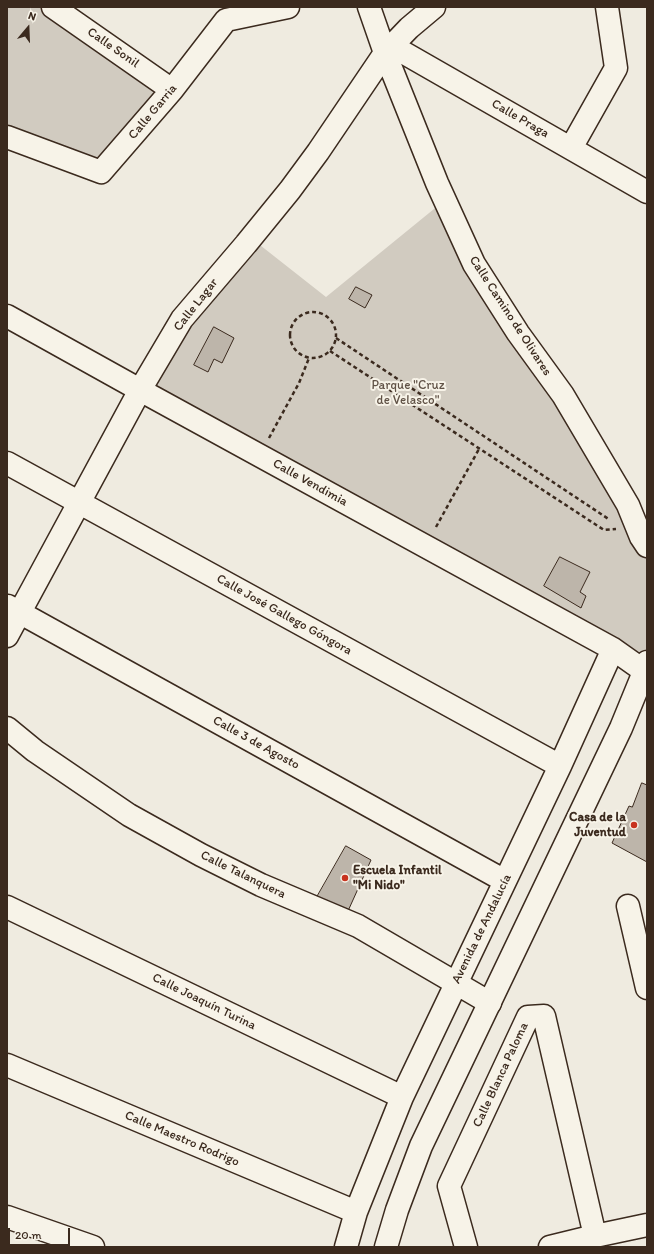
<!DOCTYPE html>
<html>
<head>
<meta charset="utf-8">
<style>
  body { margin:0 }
  #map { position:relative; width:654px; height:1254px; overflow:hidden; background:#efebe0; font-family:Itim,sans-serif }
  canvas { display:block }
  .frame { position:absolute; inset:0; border:8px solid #3b2a1e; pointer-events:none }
  .north { position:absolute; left:8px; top:8px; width:40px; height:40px; -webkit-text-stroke:3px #f7f3e8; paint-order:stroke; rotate:19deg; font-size:11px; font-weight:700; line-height:16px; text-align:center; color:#3b2a1e }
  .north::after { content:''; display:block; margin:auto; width:14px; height:18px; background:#3b2a1e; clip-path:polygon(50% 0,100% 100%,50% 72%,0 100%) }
  .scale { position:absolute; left:8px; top:1228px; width:62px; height:18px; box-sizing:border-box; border:2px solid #3b2a1e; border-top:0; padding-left:5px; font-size:12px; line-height:14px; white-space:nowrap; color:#3b2a1e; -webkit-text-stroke:3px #f7f3e8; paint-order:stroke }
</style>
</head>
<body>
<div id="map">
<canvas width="654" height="1254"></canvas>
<div class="frame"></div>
<div class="north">N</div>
<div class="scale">20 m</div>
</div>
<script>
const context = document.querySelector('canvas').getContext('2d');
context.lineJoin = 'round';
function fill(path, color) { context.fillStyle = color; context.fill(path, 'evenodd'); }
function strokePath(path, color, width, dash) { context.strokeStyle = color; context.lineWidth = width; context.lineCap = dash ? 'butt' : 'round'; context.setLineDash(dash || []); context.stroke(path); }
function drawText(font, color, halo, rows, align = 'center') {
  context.font = font + ' Itim,sans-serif'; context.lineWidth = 4; context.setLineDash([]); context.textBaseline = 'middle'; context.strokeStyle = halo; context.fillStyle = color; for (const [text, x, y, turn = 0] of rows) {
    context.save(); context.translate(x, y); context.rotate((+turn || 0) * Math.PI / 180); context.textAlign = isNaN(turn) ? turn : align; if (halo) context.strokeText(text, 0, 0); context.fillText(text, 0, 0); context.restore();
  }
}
fill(new Path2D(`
  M7,7H53L172,90L101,172L7,137Z
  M445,200L647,546V673L140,390L251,238L326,297Z`), '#d1cbc0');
const building = new Path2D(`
  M356,287L372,295L365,308L349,299Z
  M214,327L234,338L222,363L214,359L208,372L194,365Z
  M560,557L590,572L580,592L586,596L581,608L544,586Z
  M642,783L647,785V862L612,843L629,806L632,807Z
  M346,846L371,860L348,911L317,897Z`);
fill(building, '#bdb5aa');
strokePath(building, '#3b2a1e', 1);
const street = new Path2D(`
  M53,7L172,90
  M369,7L385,53L437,183L474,264L518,333L563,395L628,505L641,537L647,546
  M392,46L647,192
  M7,137L101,172L172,90L226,20L288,7
  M571,148L616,68L607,7
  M7,316L140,390L613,649
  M7,463L560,766
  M8,606L505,881
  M7,636L140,390L182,319L246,244L290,190L318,152L385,53L409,28L434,7
  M7,728L35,751L129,815L201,855L261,885L358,926L490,1003
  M628,906L647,988
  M7,907L402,1097
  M7,1065L356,1212
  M7,1217L93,1247
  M346,1247L356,1212L402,1097L560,766L613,649L647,673
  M466,1247L449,1186L528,1017L544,1016L595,1236
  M550,1247L595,1236L647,1225`);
const secondary = new Path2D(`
  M386,1247L397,1210L421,1146L621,728L644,672L647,662`);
strokePath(street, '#3b2a1e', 25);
strokePath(secondary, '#3b2a1e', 25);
strokePath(new Path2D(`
  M290 335a23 23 0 1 1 46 0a23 23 0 1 1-46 0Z
  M336,338L610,520
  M330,351L604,530L616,529
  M269,438L299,383L309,358
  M436,527L479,449`), '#3b2a1e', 2.5, [4, 3]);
strokePath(street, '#f7f3e8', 22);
strokePath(secondary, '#f7f3e8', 22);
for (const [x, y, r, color] of [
  [634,825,4,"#c8321e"],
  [345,878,4,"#c8321e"]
]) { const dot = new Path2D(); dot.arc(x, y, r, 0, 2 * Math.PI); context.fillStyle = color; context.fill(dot); strokePath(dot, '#f7f3e8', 1.5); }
drawText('13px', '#3b2a1e', '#f7f3e8', [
  ["Calle Sonil",113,48,35],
  ["Calle Garria",153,112,-50],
  ["Calle Praga",520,119,30],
  ["Calle Lagar",196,305,-52],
  ["Calle Camino de Olivares",510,316,57],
  ["Calle Vendimia",310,483,29],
  ["Calle José Gallego Góngora",284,615,29],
  ["Calle 3 de Agosto",256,743,29],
  ["Calle Talanquera",243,875,26],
  ["Avenida de Andalucía",482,929,-64],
  ["Calle Joaquín Turina",204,1002,26],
  ["Calle Blanca Paloma",501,1075,-65],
  ["Calle Maestro Rodrigo",182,1139,23]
]);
drawText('13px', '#605246', '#f7f3e8', [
  ["Parque \"Cruz",408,386],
  ["de Velasco\"",408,401]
]);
drawText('bold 13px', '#3b2a1e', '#f7f3e8', [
  ["Casa de la",626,818],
  ["Juventud",626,833],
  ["Escuela Infantil",353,871,"left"],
  ["\"Mi Nido\"",353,886,"left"]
], 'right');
</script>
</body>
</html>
